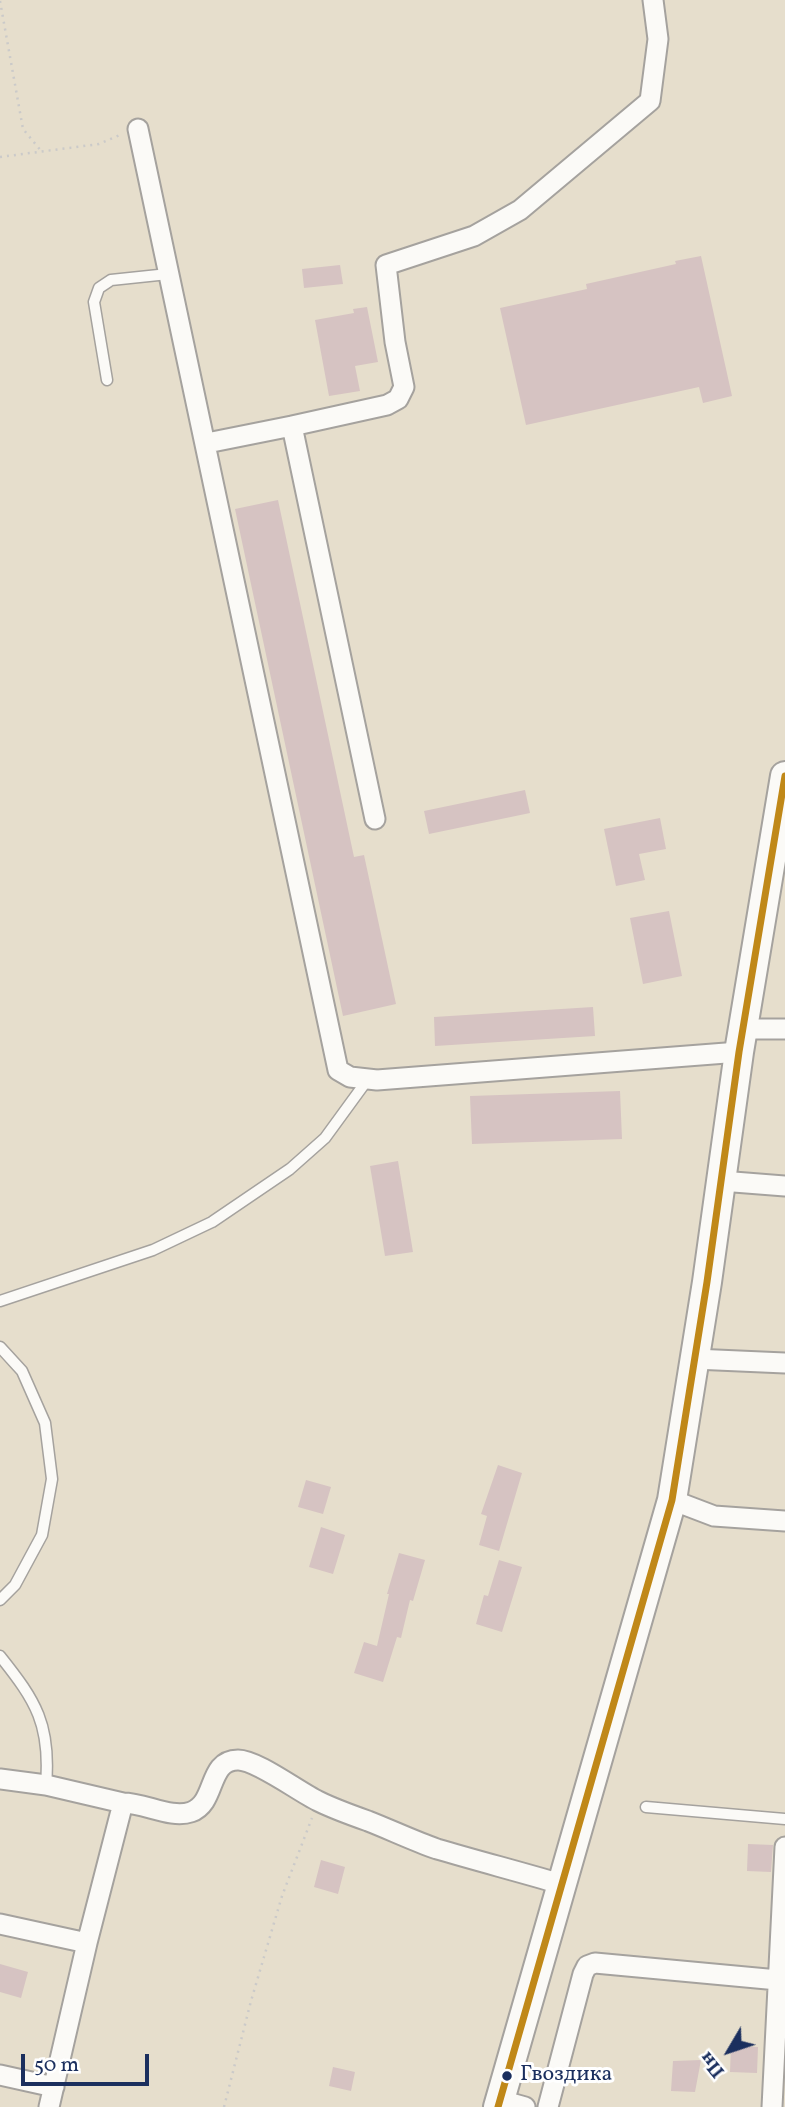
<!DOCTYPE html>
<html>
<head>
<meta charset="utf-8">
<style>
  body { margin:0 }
  #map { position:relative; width:785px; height:2107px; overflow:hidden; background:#e6decc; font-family:Vollkorn,serif }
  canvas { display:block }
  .north { position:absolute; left:694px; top:2016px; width:70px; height:70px; -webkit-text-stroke:5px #fff; paint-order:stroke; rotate:231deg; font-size:19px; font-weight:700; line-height:28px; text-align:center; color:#1b2f5e }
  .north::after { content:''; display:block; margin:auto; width:24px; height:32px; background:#1b2f5e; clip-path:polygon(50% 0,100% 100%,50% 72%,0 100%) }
  .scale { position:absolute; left:21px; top:2054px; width:128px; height:32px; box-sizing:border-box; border:4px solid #1b2f5e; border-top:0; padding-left:9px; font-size:21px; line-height:24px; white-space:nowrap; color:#1b2f5e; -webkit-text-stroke:5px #fff; paint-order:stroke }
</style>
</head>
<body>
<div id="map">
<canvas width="785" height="2107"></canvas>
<div class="north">Пн</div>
<div class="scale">50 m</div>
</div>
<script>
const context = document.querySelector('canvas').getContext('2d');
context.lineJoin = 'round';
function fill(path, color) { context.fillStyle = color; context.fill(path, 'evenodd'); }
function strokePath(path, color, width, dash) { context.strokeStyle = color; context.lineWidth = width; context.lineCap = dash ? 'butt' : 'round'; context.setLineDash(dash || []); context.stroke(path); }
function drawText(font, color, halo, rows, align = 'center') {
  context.font = font + ' Vollkorn,serif'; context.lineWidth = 6; context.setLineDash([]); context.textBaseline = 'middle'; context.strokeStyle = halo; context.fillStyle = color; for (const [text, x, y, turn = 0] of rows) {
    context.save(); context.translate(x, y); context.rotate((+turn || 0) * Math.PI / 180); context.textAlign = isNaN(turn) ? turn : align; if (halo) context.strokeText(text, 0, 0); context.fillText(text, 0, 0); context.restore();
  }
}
fill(new Path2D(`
  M701,256L732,396L703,403L699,387L526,425L500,308L587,289L586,284L676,264L675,261Z
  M340,265L343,284L304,288L302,269Z
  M367,307L378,362L355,366L360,391L329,396L315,320L354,313L353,309Z
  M278,500L354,857L364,855L396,1004L343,1016L235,509Z
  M525,790L530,813L429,834L424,811Z
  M660,818L666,849L639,854L645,880L616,886L604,829Z
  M669,911L682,976L643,984L630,918Z
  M593,1007L595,1036L435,1046L434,1017Z
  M620,1091L622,1139L472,1144L470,1096Z
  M398,1161L413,1252L385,1256L370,1166Z
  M498,1465L522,1473L499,1551L479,1545L487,1516L481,1514Z
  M306,1480L331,1487L323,1514L298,1507Z
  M321,1527L345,1535L333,1574L309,1567Z
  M399,1553L425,1560L413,1601L410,1600L401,1638L397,1637L383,1682L354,1673L364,1642L377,1646L389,1594H387Z
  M499,1560L522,1567L502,1632L476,1624L484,1595L488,1596Z
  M748,1844L773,1845L771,1872L747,1871Z
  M321,1860L345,1867L338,1894L314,1887Z
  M0,1964L28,1972L21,1998L0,1992Z
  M731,2046L758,2047L757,2073L730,2072Z
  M701,2060L695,2092L671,2091L673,2061Z
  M333,2067L355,2072L351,2091L329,2086Z`), '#d6c3c2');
const lane = new Path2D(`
  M107,380L94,302L99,288L111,280L168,274
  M0,1301L153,1250L212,1222L290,1169L325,1138L368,1079
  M0,1347L22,1371L45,1423L52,1479L42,1535L15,1585L0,1600
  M0,1656C36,1701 51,1725 46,1785
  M646,1807L785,1819`);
const street = new Path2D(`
  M138,129L338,1070L350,1077L377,1080L739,1052
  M292,426L387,405L398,399L404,387L395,342L386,265L474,236L520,210L650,101L658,39L653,0
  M207,443L292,426L375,819
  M744,1029H785
  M721,1181L785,1186
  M694,1359L785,1363
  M672,1500L714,1516L785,1521
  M0,1779L46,1785L123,1803L87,1943L49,2107
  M123,1803C145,1803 171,1819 191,1812C217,1803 207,1760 238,1760C257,1760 299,1792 318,1801C334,1809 351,1815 368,1821C391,1830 414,1841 437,1849C478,1861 520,1872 561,1884
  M0,1924L87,1943
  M0,2075L54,2087
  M500,2100L525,2107
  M548,2107L583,1974L587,1966L595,1963L778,1980
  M772,2107L785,1847`);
const secondary = new Path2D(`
  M498,2107L672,1500L707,1282L739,1052L785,776`);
strokePath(lane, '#a5a29e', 13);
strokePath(street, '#a5a29e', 23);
strokePath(secondary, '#a5a29e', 32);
strokePath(new Path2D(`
  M0,1L23,129L42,152
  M0,157L99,144L120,135
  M224,2107L251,2001L282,1896L312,1818`), '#cbcac9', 2.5, [2, 5]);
strokePath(lane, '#fbfaf7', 10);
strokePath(street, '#fbfaf7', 19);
strokePath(secondary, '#fbfaf7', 28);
strokePath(new Path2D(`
  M498,2107L672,1500L707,1282L739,1052L785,776`), '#c08818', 7);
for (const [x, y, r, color] of [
  [507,2076,6,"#1b2f5e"]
]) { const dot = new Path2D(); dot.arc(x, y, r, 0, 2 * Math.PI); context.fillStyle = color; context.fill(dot); strokePath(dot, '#fff', 2.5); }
drawText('22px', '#1b2f5e', '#fff', [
  ["Гвоздика",520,2076]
], 'left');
</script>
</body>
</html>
